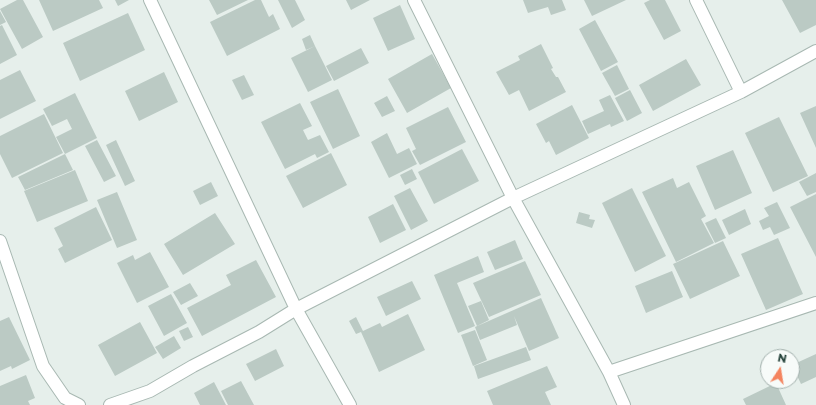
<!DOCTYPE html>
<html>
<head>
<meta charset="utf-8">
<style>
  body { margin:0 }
  #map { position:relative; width:816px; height:405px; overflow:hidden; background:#e6efeb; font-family:Montserrat,sans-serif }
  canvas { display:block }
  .north { position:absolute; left:760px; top:349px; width:40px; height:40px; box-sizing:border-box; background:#f7fbf9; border:1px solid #a3b1ad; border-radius:50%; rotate:12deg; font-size:11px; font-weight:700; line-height:16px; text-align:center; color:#24423a }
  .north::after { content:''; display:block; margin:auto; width:14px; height:18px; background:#f4845f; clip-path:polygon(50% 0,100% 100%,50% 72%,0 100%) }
</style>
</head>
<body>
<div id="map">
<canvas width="816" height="405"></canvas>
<div class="north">N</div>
</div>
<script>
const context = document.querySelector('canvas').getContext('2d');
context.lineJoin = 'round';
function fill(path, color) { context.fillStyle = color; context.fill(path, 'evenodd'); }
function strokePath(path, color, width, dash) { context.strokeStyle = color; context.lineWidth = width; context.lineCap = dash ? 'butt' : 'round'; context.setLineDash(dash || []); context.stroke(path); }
fill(new Path2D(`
  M17,0H23L43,37L22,49L0,9Z
  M39,0H99L103,8L53,31Z
  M115,0H129L118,6Z
  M209,0H248L217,15Z
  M255,0H261L269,17L273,14L280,29L227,56L210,22Z
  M278,0H295L305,20L292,28Z
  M346,0H370L351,10Z
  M523,0H562L566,10L551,15L548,7L528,13Z
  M584,0H626L592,16Z
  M650,0H665L681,31L664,40L644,3Z
  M782,0H816V25L800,33Z
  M400,5L415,39L388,51L373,18Z
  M0,11L6,22L0,25Z
  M128,13L145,50L80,81L63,43Z
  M595,20L618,62L601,71L579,29Z
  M2,25L17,55L0,64V26Z
  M310,35L315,46L306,50L302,39Z
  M541,44L553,68L551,69L556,77H558L566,92L529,111L519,90L509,95L496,72L520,60L518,56Z
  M315,46L332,80L308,92L291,58Z
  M361,48L369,63L334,81L326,66Z
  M432,54L451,88L407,113L388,79Z
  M686,59L701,85L653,111L639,85Z
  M617,65L629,89L615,96L602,73Z
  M20,70L36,101L0,119V80Z
  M164,72L178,102L139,121L125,91Z
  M244,75L254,95L242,100L232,80Z
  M338,89L360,136L333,149L310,102Z
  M630,90L642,113L627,121L615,98Z
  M75,93L97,138L65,154L56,137L72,129L67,119L52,126L43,109Z
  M610,95L624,121L611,127L610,124L588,134L582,121L604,111L599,100Z
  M387,96L395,111L382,117L374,103Z
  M300,103L312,126L303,130L308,140L320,135L329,152L317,158L315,154L285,169L261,122Z
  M572,105L589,138L556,155L549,141L546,143L536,124Z
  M816,106V148L800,113Z
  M448,107L466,142L420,165L412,151L416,149L406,128Z
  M44,114L63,153L12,178L0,154V136Z
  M779,117L808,176L773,192L745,133Z
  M387,133L397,154L409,148L417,164L389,178L371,142Z
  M97,140L116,176L104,182L85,146Z
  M116,140L135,181L125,186L106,145Z
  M462,149L479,181L434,204L418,172Z
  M733,150L752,193L715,210L696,166Z
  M331,153L347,185L303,208L286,176Z
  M65,154L73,170L25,190L18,177Z
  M412,169L417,179L405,185L400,175Z
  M75,170L88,201L37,222L24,191Z
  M816,173V192L807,196L799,182Z
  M673,178L677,188L689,182L706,216L701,219L714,243L676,262L642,192Z
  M211,182L218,196L200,205L193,191Z
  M410,188L428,221L411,230L394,196Z
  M632,188L666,256L635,272L602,203Z
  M117,192L137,240L117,248L97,200Z
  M816,194V257L790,207Z
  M777,202L790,228L774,235L770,227L763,230L759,221L769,216L764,208Z
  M393,204L406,230L380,243L368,217Z
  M96,207L112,240L65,263L58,249L63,246L54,228Z
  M745,209L751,224L729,235L722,220Z
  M579,212L590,215L589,219L595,220L592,228L576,223Z
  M215,213L235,244L183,275L164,244Z
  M716,218L726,238L715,243L705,223Z
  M778,238L803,294L766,310L741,254Z
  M515,240L523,259L495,270L487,252Z
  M723,241L740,276L690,299L673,264Z
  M150,252L169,287L137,303L117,263L133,255L135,260Z
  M478,256L484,272L457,283L475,326L458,333L434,275Z
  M256,260L276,297L202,336L187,308L231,285L226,275Z
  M525,261L541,295L489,317L473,283Z
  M672,271L683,297L646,313L635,286Z
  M412,281L421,299L386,316L377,297Z
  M190,283L198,296L181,305L173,292Z
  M171,294L187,323L164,336L148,306Z
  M541,298L559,338L529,351L514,316L517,325L480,340L475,327Z
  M481,301L489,320L477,326L468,306Z
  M408,314L425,350L379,372L361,332L356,334L349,321L356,317L363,331L380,323L382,327Z
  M9,317L30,360L12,369L11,366L0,371V321Z
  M140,322L157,353L115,376L98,345Z
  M188,327L193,337L184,341L179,331Z
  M475,330L487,360L473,366L461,335Z
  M174,336L181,348L163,359L155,347Z
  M526,347L531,360L478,379L474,366Z
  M276,349L284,366L255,381L246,364Z
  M816,354V377L801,384L792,365Z
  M547,366L557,387L545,392L551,405H493L487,391Z
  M26,375L35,398L28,401L30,405H0V386Z
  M241,381L254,405H228L221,391Z
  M214,382L226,405H200L194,393Z
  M776,383L786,405H746L743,399Z`), '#bbcac4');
const street = new Path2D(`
  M150,0L296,309L350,405
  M414,0L513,198L609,372L624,405
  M696,0L741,92
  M0,241L43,366L65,398L79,405
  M609,372L816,303
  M110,405L150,391L193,366L259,332L296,309L513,198L741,92L816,51`);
strokePath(street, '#a8b8b2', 14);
strokePath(street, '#fff', 12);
</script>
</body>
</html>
